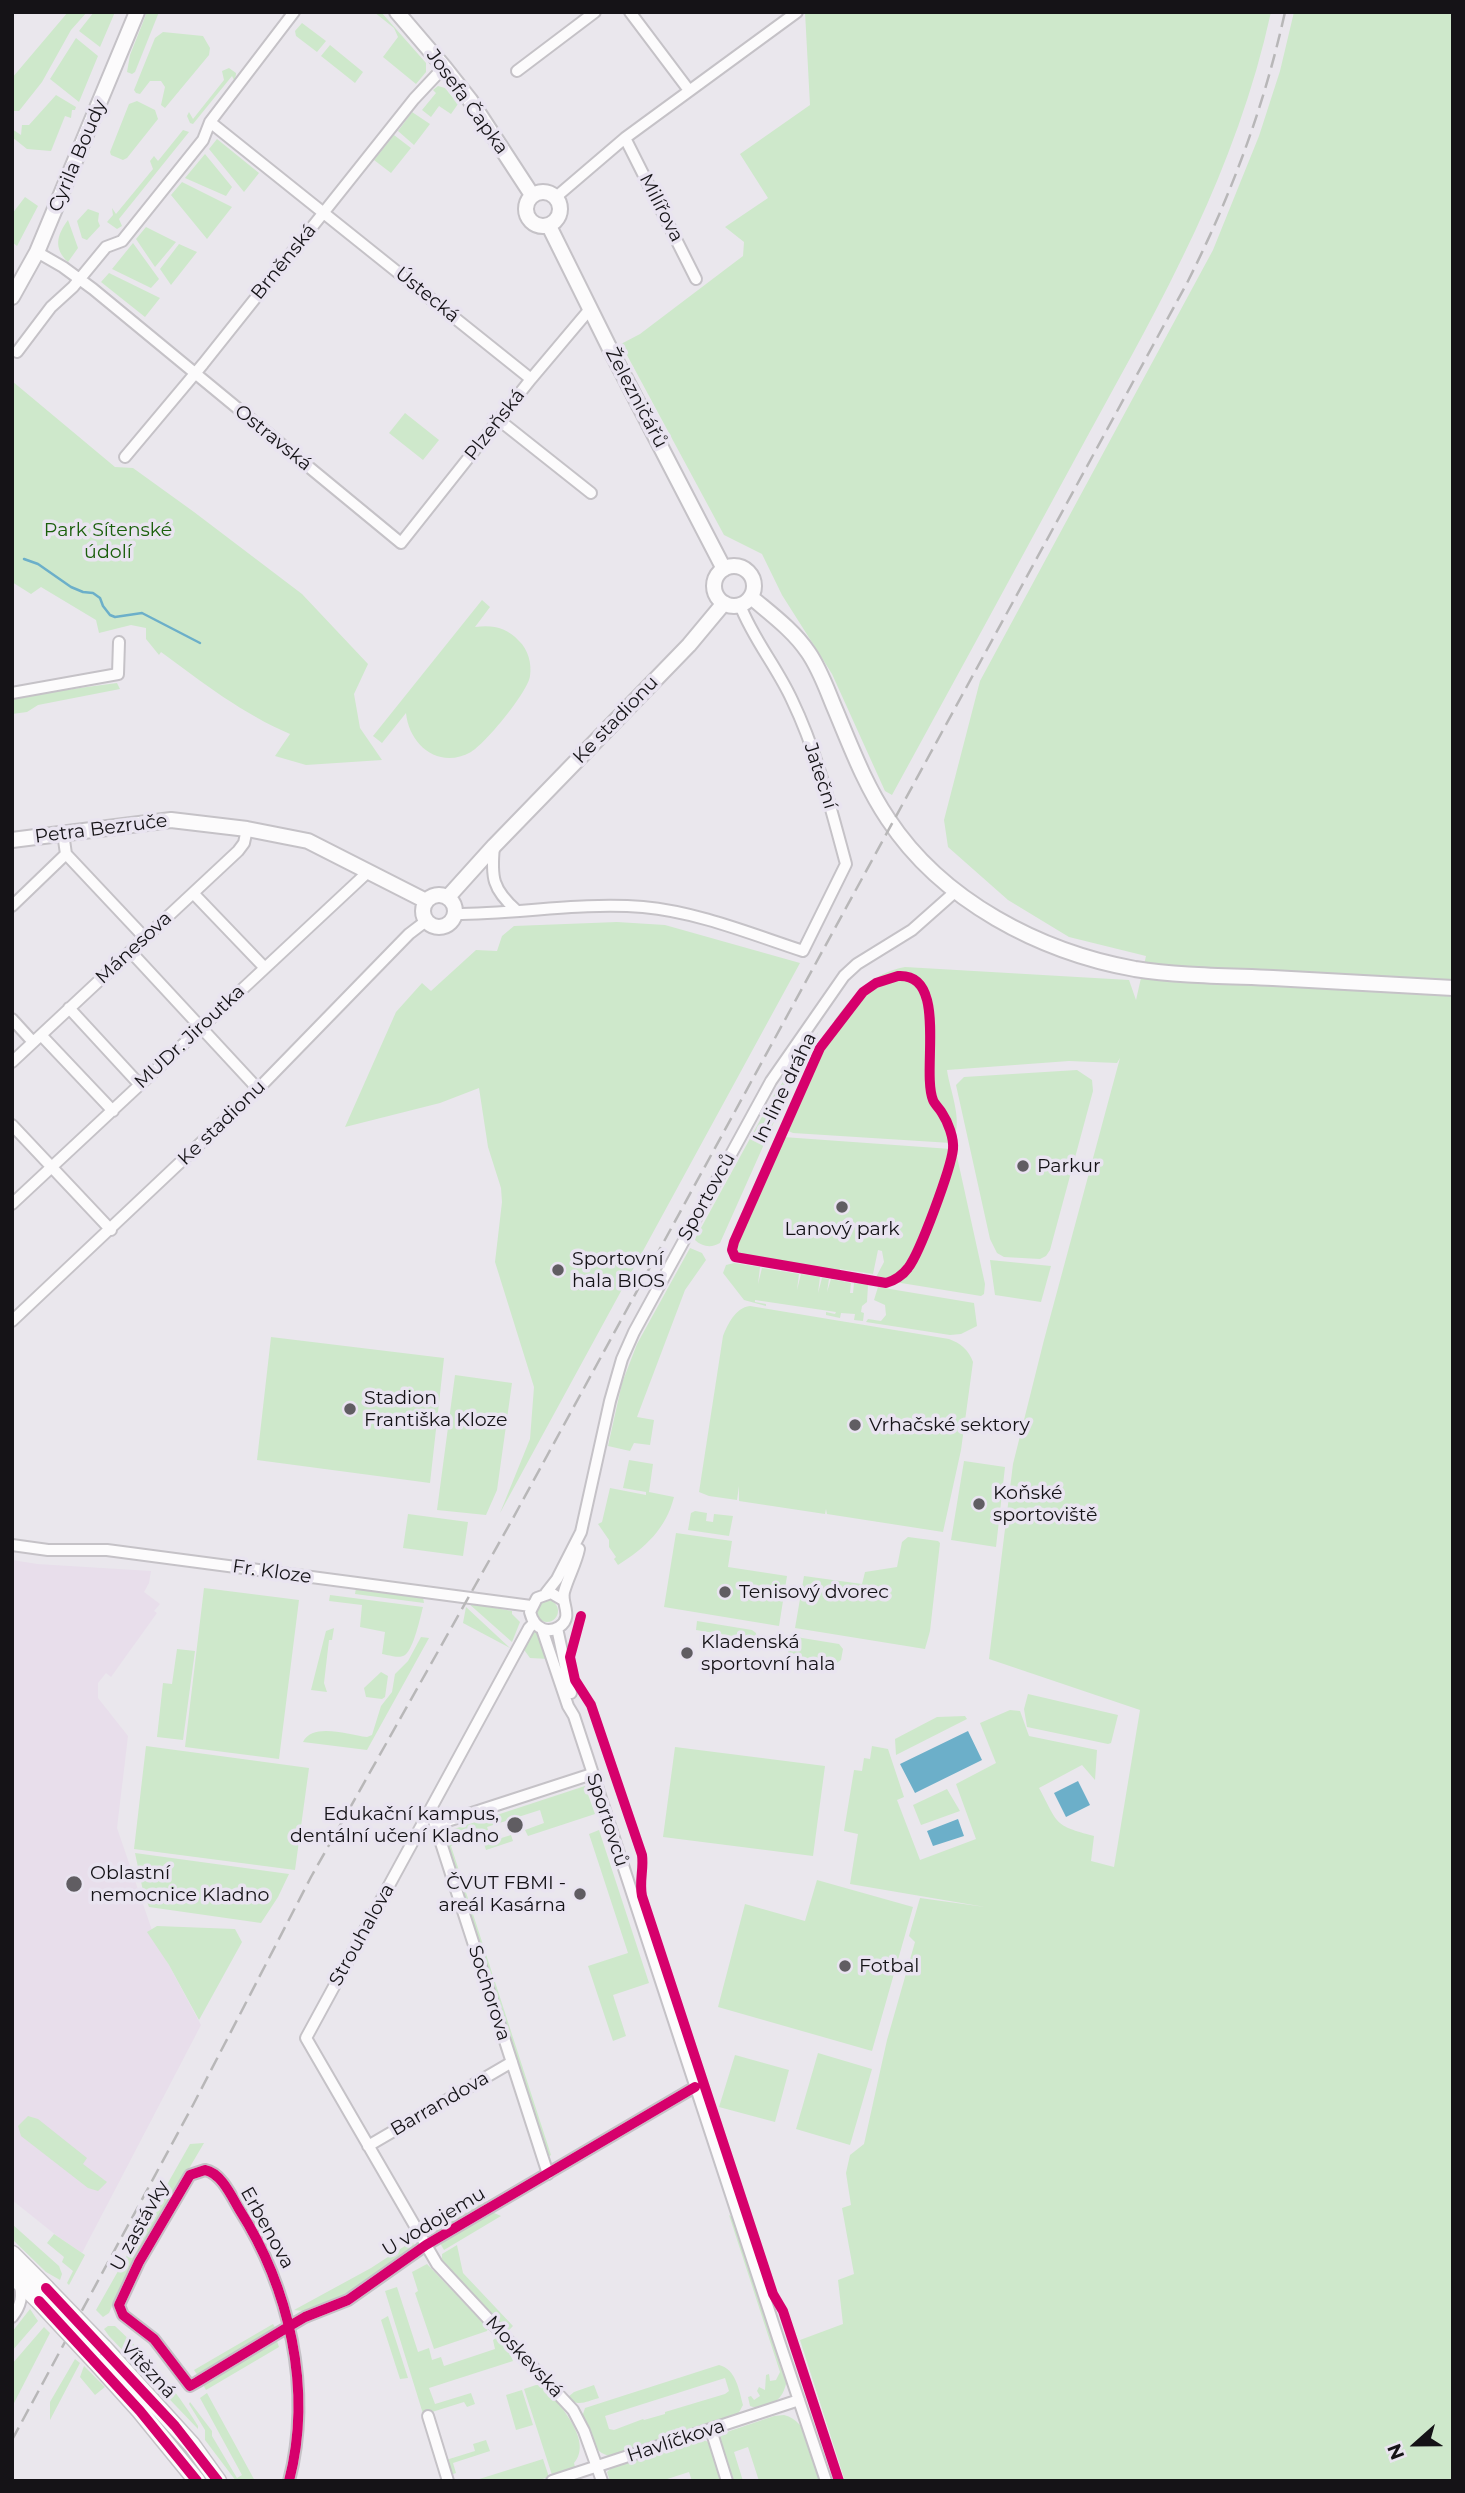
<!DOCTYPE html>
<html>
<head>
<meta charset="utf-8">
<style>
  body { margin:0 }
  #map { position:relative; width:1465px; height:2493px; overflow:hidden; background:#eae7ed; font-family:Montserrat,sans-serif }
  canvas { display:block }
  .frame { position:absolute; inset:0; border:14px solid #151317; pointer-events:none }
  .north { position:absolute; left:1381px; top:2409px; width:70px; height:70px; -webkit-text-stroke:5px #e9e4f0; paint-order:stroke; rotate:249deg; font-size:19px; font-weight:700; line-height:28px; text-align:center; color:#151317 }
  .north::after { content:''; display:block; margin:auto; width:24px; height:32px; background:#151317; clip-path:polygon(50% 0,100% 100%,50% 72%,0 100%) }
</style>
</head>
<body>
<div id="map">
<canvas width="1465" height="2493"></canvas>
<div class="frame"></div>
<div class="north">N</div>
</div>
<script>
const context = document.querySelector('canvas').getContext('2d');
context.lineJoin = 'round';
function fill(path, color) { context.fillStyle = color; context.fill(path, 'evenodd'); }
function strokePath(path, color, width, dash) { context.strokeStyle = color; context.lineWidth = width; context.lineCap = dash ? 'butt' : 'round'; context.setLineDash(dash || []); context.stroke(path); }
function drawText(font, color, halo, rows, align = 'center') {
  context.font = font + ' Montserrat,sans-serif'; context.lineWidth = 7; context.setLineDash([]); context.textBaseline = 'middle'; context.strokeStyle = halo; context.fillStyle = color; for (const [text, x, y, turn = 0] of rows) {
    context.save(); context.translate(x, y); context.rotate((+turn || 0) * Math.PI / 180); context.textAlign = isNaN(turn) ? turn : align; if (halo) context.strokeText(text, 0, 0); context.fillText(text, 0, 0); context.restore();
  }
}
fill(new Path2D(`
  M12,1560L37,1564L151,1571L149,1583L144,1592L160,1604L154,1611L157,1613L111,1677L106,1673L98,1683V1698L128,1736L117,1828L155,1939L201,2025L82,2253L57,2236L12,2200Z`), '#e8deeb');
fill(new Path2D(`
  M68,12H87L71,30L42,82L19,111H12V78Z
  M94,12H115L100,47L79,31Z
  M147,12H159L135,72L132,74L127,72L130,55Z
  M374,12H381L426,63V72L416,84L383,57L398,37L394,28Z
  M805,12H1271C1236,171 1164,297 1087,437C1022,557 957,676 892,795L885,791L832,674L782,595L762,554L724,535L621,344L640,334L743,256L744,242L725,227L768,198L740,154L810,105Z
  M1294,12H1453V2481H845L800,2340L843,2324L838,2280L854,2274L842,2208L851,2205L846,2173L850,2155L864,2144L887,2040L915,1942L909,1936L920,1898L985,1907L850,1884L858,1834L844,1831L854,1770L862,1771L864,1758L870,1759L872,1746L888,1749L904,1797L897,1800L920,1860L976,1839L956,1784L996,1763L980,1723L1010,1710L1020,1711L1029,1736L1097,1750L1095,1780L1082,1765L1039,1788C1059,1825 1053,1825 1094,1836L1091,1861L1114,1867L1140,1710L989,1659L1013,1464L1044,1340L1120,1058L1117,1063L1069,1061L947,1070C950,1092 965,1124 951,1143L793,1133L786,1130L822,1050L836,1031L834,1021C853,995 872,973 905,967L1129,980L1136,1000L1146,956L1069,937L1008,900L948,847L944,820L980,681L1213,250L1259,136L1280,71Z
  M302,23L326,41L317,52L296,36L295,31Z
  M163,32L203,36L210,48L209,55L165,108L161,105L165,87L161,81H150L140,94L136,93L134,90L155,38Z
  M76,38L98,56L79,102L50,79Z
  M330,45L363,72L355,83L321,56Z
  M229,68L236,73L235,82L232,76L193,124L190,123L187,116L189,112L193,119L224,80L222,71Z
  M438,86L445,88L458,104L451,114L439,106L431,117L422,110L436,93L433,90Z
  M56,95L76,107L75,110H72L71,118L65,116L51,151L27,149L12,137V129L21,135L22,125H29Z
  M137,101L155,110L158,119L127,158L123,160L111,155L110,152L129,104Z
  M412,112L430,124L414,145L398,131Z
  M183,130L189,132L119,219L122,226L117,229L107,222L113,215L112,208L116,214L153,169L150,161L154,156L158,161Z
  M394,135L411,148L391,173L374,160Z
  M217,139L259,173L244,192L209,149Z
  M205,154L232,187L226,196L185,178Z
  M182,182L232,207L207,239L171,195Z
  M25,197L38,206L17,246L12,242V214Z
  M88,209L99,213L98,221L100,226L87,240L82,238L77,221Z
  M68,220L78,248L68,262C53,248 57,235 68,220Z
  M146,227L176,242L155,267L136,239Z
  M133,243L159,279L151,288L112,269Z
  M179,244L197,252L171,285L160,269Z
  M109,273L160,298L145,317L101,282Z
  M12,381L115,467L133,468L194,512L302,594L368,664L354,694L360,728L382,760L306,765L275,756L290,734C243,714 203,683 161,652L159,655L146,639V628L131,625L99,633L96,620L41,587L31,594L12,582Z
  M405,413L439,440L423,460L389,433Z
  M482,600L490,607L475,627C493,625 506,627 519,641C528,649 532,664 530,676C528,692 485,744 471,752C439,770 409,745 406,713L382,743L373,736Z
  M117,683L120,689L38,705L27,712L12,714V697Z
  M617,922L665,925L800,963L500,1513L530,1439L534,1387L495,1262L502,1202L501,1188L488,1147L479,1088L440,1103L345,1127L396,1012L422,983L431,991L476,950L497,951L502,936L514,926Z
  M819,1031L798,1068L720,1243C712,1248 702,1247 695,1240L696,1237L775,1093Z
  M1077,1070L1092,1080L1093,1091L1050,1250L1046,1256L1040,1259L1004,1257L997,1253L990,1239L956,1085L964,1077Z
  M783,1137L951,1149L933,1203L907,1266L887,1281L875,1279L884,1262L882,1251L878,1250L873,1274L840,1269L839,1273L744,1257L738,1254L736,1245Z
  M956,1152L985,1284L984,1294L981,1296L895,1282L912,1267L934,1216Z
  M690,1248L702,1253L706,1260L685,1290L637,1417L654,1420L650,1445L634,1443L630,1451L608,1446L622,1383L637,1344Z
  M990,1260L1051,1266L1041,1302L995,1295Z
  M734,1263L760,1267L758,1284L762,1268L799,1274L797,1290L801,1274L820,1277L818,1293L822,1278L829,1279L827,1292L831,1279L851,1283L850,1293H853L854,1283L868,1285L867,1302L862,1306L861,1312L864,1313L863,1321L854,1320L855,1314L841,1313L840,1318L826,1315V1312L835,1314L836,1312L755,1300V1302L766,1304V1306L744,1300L723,1273L726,1265Z
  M878,1287L974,1303L977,1326L961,1334L950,1335L866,1322L868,1319L881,1321L886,1315L885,1305L874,1300Z
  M750,1306L949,1339C960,1343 969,1350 973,1362L961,1450L943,1532L827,1514L826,1509L825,1514L739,1501V1486L737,1500L709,1496L699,1492L723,1336C728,1324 735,1308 750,1306Z
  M271,1337L444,1358L430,1483L257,1460Z
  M455,1375L512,1383L497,1490L486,1515L437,1510Z
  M629,1460L653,1464L649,1492L674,1497C666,1529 645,1548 618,1565L614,1559L616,1557L609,1547V1540L598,1524L602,1522L610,1488L646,1495V1492L623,1488Z
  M964,1461L1005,1467L996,1547L951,1540Z
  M695,1511L707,1513L706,1521L713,1522L714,1514L733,1516L729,1536L688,1530L691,1513Z
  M408,1514L468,1522L463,1556L403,1548Z
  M676,1533L732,1541L728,1567L787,1576L779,1626L664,1607Z
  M908,1537L938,1541L940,1543L930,1631L925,1649L795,1628L804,1576L862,1584L865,1572L897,1567L902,1542Z
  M204,1588L299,1600L279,1759L185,1747Z
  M356,1588L423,1597L424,1603L355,1594Z
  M330,1595L423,1607C420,1618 414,1648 405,1655C400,1659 388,1655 382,1654L385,1632L360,1627L362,1605L329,1601Z
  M536 1611a11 11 0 1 1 22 0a11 11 0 1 1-22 0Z
  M468,1603L512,1611V1614L520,1622L512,1642Z
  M466,1607L510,1648L463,1623Z
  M697,1621L752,1630L756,1633L757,1640L696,1630Z
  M334,1628L332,1640H329L324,1683L327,1692L311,1690L326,1631Z
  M532,1631L538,1632L549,1659L530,1658L522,1647Z
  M790,1636L839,1644L843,1649L841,1660L835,1664L790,1656L784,1643Z
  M421,1637L429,1638L367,1750L303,1742C313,1722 348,1735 367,1737L372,1735L381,1706L392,1692L395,1674L408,1661Z
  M177,1649L195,1651L183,1740L157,1737L163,1683L172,1684Z
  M381,1672L388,1676L385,1697L382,1699L366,1697L364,1688Z
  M1028,1694L1118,1715L1111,1743L1108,1744L1027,1727L1024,1709Z
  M965,1716L967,1719L896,1755L895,1739L937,1717Z
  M146,1746L309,1768L295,1870L134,1849Z
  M675,1747L825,1766L813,1856L663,1837Z
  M585,1786L595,1814L528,1836L525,1830L544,1823L540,1810L487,1827L492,1841L511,1835L513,1841L486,1850L479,1829L456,1837L458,1843L451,1846L551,2155L548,2157L441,1831L445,1825L448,1831Z
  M947,1789L960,1811L921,1825L913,1805Z
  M599,1830L649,1983L613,1995L626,2036L613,2041L588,1966L628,1953L589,1834Z
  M135,1853L289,1874L278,1897L261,1923L149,1907L143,1891Z
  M817,1880L913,1907L872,2051L718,2007L745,1904L805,1921Z
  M157,1926L235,1929L242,1942L199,2020L169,1965L147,1932Z
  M818,2053L872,2069L850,2145L796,2129Z
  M735,2055L789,2070L775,2122L719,2107Z
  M28,2116L38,2119L87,2158L83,2164L107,2182L98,2191L88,2188L21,2136L18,2126Z
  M204,2143L123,2281L109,2313L103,2317L96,2310L190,2144Z
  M486,2197L488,2204L434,2235L431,2230Z
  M492,2212L501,2216L444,2250L440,2243Z
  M729,2215L733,2218L787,2379C784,2398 776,2403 759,2409L750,2406L748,2397L751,2396L754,2400L760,2396L757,2391L759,2387L765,2390L766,2375L769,2374L770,2381L776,2380L780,2372Z
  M12,2224L59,2266L62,2274L60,2280L46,2272L12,2239Z
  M54,2234L85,2255L69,2285L67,2283L73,2271L62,2262L64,2257L47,2243Z
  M411,2242L414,2244L412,2248L345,2296L304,2311L294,2310L371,2268Z
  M457,2245L463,2273L513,2326L507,2332L442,2264V2254Z
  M427,2264L488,2328L487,2331L434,2349L415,2293L418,2291L412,2272Z
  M397,2287L418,2352L429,2348L432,2360L441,2357L444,2366L495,2349L493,2340L497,2337L508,2349L513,2361L429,2388L435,2404L471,2393L475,2404L467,2407L464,2402L432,2412L424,2417L385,2291Z
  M30,2309L38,2321L12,2351V2332Z
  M388,2316L408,2378L400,2379L381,2320Z
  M273,2324L276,2329L198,2376L194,2370Z
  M108,2326H115C147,2356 175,2388 198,2426V2429L109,2336L104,2329Z
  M44,2327L50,2333L12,2407V2364Z
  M277,2341L279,2347L206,2390L202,2383Z
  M75,2359L80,2363L50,2420V2402Z
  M719,2365C736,2369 739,2390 743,2405L737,2416L611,2456C592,2454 589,2432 582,2417L585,2408ZM725,2378L729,2391L725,2394L665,2412V2414L644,2420L643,2419L614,2430L609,2429L605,2416Z
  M84,2366L105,2387L95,2395L80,2377Z
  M536,2385H542C558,2402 594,2441 574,2463L575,2467L552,2475L524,2389Z
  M594,2385L599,2398C587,2401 577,2408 568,2397L574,2392Z
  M522,2390L533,2425L516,2430L506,2395Z
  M207,2393L255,2481H236L205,2440V2430L189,2404L190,2402L212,2431V2436L237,2478L242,2475L200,2398Z
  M784,2415C810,2421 814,2459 821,2481H759L748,2447L734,2452L743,2481H729L718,2435L774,2416Z
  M701,2439L711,2443L724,2481H692L689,2472L661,2481H610L607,2472L611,2468Z
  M486,2440L490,2451L453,2463L456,2473L451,2475L446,2460L475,2451L473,2444Z
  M543,2459L549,2477L536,2481H473Z`), '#cee8cb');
fill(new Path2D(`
  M968,1731L982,1760L915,1793L900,1764Z
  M1078,1781L1090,1805L1066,1817L1054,1793Z
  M958,1819L964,1836L933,1846L927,1831Z`), '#6cafc9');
strokePath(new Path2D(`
  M24,559L38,564L71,587L83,592L93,593L100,598L103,606L110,615L115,617L142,613L200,643`), '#6cafc9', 2.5);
const minor = new Path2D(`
  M630,12L688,89
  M517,71L595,12
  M210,122L531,379
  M625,138L696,279
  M556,197L625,138L797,12
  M37,252L63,267L93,289L401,543L531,379L590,309
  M17,352L51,307L73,287L106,247L122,241L203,140L210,122L294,12
  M499,420L591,493
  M125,457L203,364L414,99L444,67
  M12,693L118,674L119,642
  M494,846C491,877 492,889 517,911
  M66,854L145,938
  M193,893L264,967
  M12,906L66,854L63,833
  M455,914C517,914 580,902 643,907C698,912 751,934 803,951L846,864C831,809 817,752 792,700C777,667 753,639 740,605
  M131,952L258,1089
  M69,1008L140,1085
  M12,1019L33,1042
  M41,1035L113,1111
  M12,1062L238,851L244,843L247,829
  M12,1125L111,1230
  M12,1204L369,871
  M12,1321L258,1089L409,934L426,921
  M12,1545L48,1550H107L531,1606
  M546,1593L557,1579L581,1532L610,1401L622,1359L634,1332L771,1081L844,976L857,964L912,930L956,891
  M563,1600L551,1593L537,1598L530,1612C532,1620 535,1626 543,1629C548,1631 554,1630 559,1627C574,1617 561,1604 564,1592C568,1577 576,1564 579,1549
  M534,1623L529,1628L306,2038L437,2264L573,2410L584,2431L602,2481
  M557,1628L571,1693
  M542,1629L568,1706L574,1716L779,2341L826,2481
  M431,1812L548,2174
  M435,1825L592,1774
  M368,2146L512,2062
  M12,2317C21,2306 23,2296 19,2282
  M428,2416L448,2481
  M711,2430L727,2481
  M289,2481C313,2389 289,2287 239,2209C231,2195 221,2173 205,2170L190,2175L139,2262L119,2305L123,2315L154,2339L190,2386L197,2382L288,2327L305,2317L348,2300L426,2245L695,2087
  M552,2481L799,2400`);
const tertiary = new Path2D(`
  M397,12L444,67L470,100L532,195
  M526 209a17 17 0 1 1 34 0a17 17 0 1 1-34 0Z
  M549,226L612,353L724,569
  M12,297L37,252L137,12
  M714 586a20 20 0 1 1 40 0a20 20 0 1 1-40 0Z
  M751,597C771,614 793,630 808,652C820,669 827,690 835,709C851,747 865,785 888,819C942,901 1040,952 1135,969C1180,976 1227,976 1273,978C1333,981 1393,985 1453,988
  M12,840L171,820L247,829L308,841L426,901
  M423 911a16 16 0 1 1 32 0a16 16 0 1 1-32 0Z
  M448,897L494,846L689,645L724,603`);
const secondary = new Path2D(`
  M12,2254L46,2288
  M12,2275L39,2301
  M103,2347L192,2445L218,2481
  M95,2361L140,2411L197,2481`);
strokePath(minor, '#c5c2c7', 14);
strokePath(tertiary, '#c5c2c7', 18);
strokePath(secondary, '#c5c2c7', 19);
strokePath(minor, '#fcfbfc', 10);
strokePath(tertiary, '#fcfbfc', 14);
strokePath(secondary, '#fcfbfc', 16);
strokePath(new Path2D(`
  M12,2440L193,2105L311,1877L512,1520L1187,283C1231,196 1264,107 1285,12`), '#b8b7b8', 2.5, [14, 7]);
const secondaryBridge = new Path2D(`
  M46,2288L103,2347
  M39,2301L95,2361`);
strokePath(secondaryBridge, '#c5c2c7', 19, []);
strokePath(secondaryBridge, '#fcfbfc', 16);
strokePath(new Path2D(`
  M898,976C949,973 921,1070 933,1100C935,1105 940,1109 942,1113C948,1122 954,1138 953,1149C951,1168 920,1253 908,1268C903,1275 894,1281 886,1283L735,1257L732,1250L734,1242L820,1048L863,992L876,983Z
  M581,1616L570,1657L575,1680L591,1705L642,1855C644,1869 639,1881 642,1896L773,2294L783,2311L839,2481
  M46,2288L175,2426L218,2481
  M39,2301L140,2411L197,2481
  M289,2481C313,2389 289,2287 239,2209C231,2195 221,2173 205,2170L190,2175L139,2262L119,2305L123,2315L154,2339L190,2386L197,2382L288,2327L305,2317L348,2300L426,2245L695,2087`), '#d6006c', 10);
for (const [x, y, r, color] of [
  [1023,1166,7,"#605d62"],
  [842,1207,7,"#605d62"],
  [558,1270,7,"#605d62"],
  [350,1409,7,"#605d62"],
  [855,1425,7,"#605d62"],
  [979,1504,7,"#605d62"],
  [725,1592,7,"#605d62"],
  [687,1653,7,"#605d62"],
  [515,1825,9,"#605d62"],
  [74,1884,9,"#605d62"],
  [580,1894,7,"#605d62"],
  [845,1966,7,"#605d62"]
]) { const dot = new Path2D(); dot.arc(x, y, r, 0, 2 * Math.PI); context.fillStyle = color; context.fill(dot); strokePath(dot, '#e9e4f0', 2.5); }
drawText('19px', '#151317', '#e9e4f0', [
  ["Josefa Čapka",467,102,54],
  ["Cyrila Boudy",78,156,-67],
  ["Milířova",661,208,63],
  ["Brněnská",284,262,-51],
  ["Ústecká",427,295,39],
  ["Železničářů",636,398,62],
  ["Plzeňská",495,425,-52],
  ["Ostravská",273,438,39],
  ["Ke stadionu",616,720,-46],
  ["Jateční",820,776,72],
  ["Petra Bezruče",101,829,-7],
  ["Mánesova",134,948,-43],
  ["MUDr. Jiroutka",190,1037,-43],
  ["In-line dráha",785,1088,-64],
  ["Ke stadionu",222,1123,-44],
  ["Sportovců",707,1197,-61],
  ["Fr. Kloze",272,1572,8],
  ["Sportovců",607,1820,72],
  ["Strouhalova",362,1935,-61],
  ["Sochorova",489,1993,72],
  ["Barrandova",440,2104,-30],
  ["U vodojemu",434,2222,-31],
  ["U zastávky",140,2226,-61],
  ["Erbenova",267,2228,61],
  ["Moskevská",524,2357,47],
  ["Vítězná",148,2370,47],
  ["Havlíčkova",676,2441,-18]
]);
drawText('19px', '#1a5f0b', '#e9e4f0', [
  ["Park Sítenské",108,530],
  ["údolí",108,552]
]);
drawText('19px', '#151317', '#e9e4f0', [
  ["Parkur",1037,1166],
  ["Lanový park",842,1229,"center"],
  ["Sportovní",572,1259],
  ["hala BIOS",572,1281],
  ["Stadion",364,1398],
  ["Františka Kloze",364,1420],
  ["Vrhačské sektory",869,1425],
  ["Koňské",993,1493],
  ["sportoviště",993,1515],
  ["Tenisový dvorec",739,1592],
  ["Kladenská",701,1642],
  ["sportovní hala",701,1664],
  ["Edukační kampus,",499,1814,"right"],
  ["dentální učení Kladno",499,1836,"right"],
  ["Oblastní",90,1873],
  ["nemocnice Kladno",90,1895],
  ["ČVUT FBMI -",566,1883,"right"],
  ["areál Kasárna",566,1905,"right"],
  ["Fotbal",859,1966]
], 'left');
</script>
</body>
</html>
